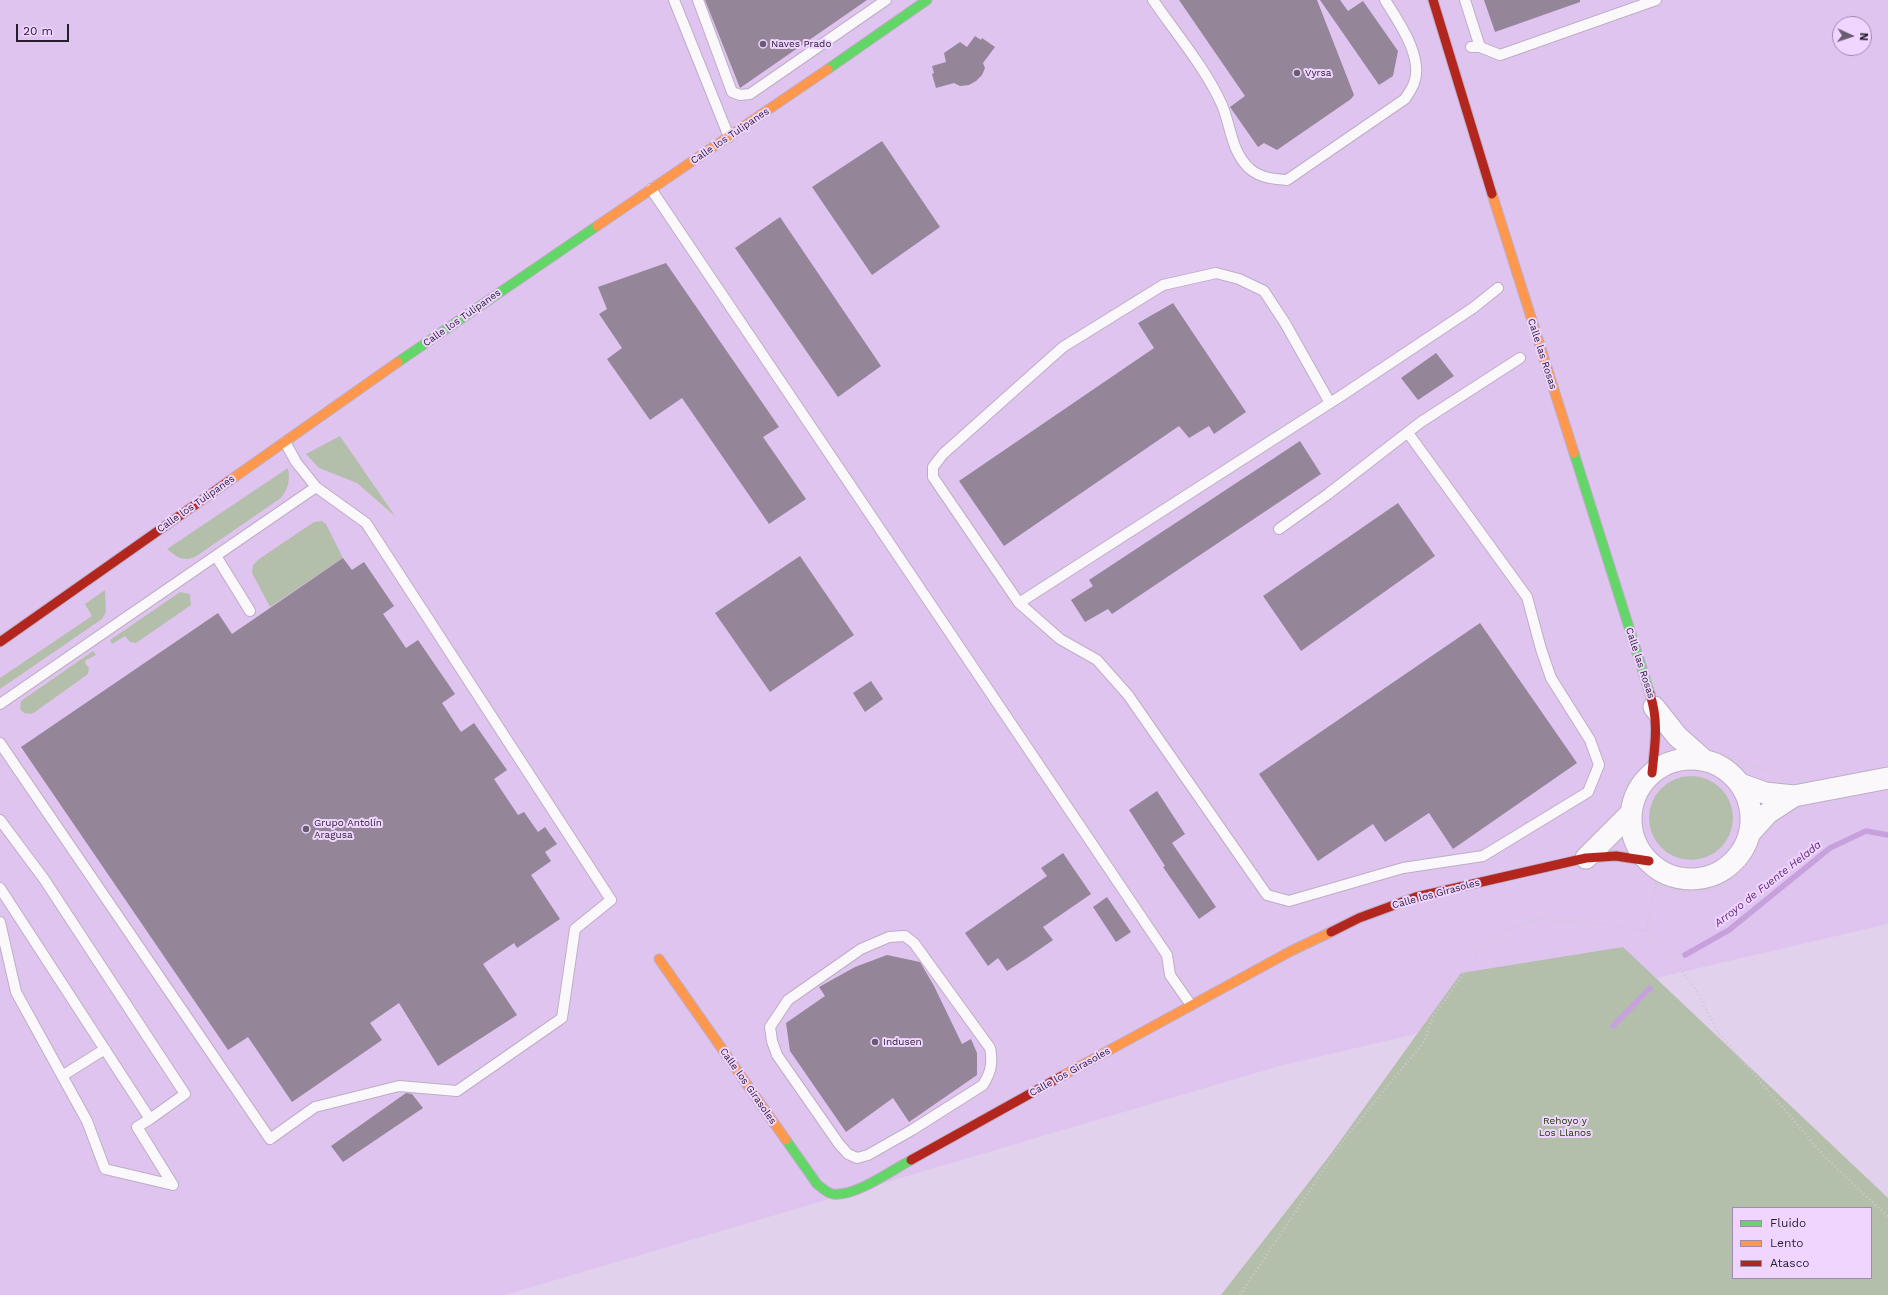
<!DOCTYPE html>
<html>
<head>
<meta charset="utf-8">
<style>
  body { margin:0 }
  #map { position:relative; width:1888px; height:1295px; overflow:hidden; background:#e2d1ed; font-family:"Work Sans",sans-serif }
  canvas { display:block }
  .legend { position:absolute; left:1732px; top:1207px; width:140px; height:72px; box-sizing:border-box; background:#efd5ff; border:1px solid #9f8bac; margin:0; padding:5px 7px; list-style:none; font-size:12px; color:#281c2f }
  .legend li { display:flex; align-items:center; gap:8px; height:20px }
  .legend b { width:20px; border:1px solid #9f8bac }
  .north { position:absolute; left:1832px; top:16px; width:40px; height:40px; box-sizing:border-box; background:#efd5ff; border:1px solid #9f8bac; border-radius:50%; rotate:93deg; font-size:11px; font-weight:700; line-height:16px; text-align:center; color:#281c2f }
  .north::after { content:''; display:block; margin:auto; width:14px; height:18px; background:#695b72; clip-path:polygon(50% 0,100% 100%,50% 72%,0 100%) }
  .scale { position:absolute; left:16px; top:24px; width:53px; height:18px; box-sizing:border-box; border:2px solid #281c2f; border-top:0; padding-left:5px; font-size:12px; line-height:14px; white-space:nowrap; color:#281c2f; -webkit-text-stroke:3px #efd5ff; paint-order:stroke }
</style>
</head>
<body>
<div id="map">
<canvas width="1888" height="1295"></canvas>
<ul class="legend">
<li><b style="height:5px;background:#63d668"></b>Fluido</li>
<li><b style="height:5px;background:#ff974d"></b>Lento</li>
<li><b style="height:5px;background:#b3261e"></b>Atasco</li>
</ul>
<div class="north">N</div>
<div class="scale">20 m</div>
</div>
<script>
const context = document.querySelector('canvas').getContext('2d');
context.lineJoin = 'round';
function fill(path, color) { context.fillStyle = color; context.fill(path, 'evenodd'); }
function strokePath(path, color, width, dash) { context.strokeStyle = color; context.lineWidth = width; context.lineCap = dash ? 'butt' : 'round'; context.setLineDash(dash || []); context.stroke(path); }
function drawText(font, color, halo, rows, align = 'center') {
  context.font = font + ' "Work Sans",sans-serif'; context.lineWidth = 4; context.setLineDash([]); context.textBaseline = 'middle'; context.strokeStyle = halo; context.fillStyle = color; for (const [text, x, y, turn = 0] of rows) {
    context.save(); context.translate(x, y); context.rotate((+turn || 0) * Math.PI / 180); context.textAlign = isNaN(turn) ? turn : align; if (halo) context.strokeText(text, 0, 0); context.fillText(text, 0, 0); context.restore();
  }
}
fill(new Path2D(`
  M0,0H1888V924L1283,1065L505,1295H0ZM1840,24H1864V48H1840Z`), '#e0c4f0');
fill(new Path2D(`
  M340,436L395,516L357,483L319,468L306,454Z
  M288,468C290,481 289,487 281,498L195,557C182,562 177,557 167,549Z
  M322,521L326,524L343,558L270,607L252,573L253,565L259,559L314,522Z
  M105,590L106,612L102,619L0,689V678L92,616L85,604Z
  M180,592L190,594L191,605L136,643L130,642L125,636L112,644L110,640Z
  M93,651L96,655L86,660L85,663L89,668L88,674L35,712L31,714L24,713L20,709L21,701Z
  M1649 818a42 42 0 1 1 84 0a42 42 0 1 1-84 0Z
  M1623,947L1888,1198V1295H1221L1330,1155L1461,973ZM1733,1208H1871V1278H1733Z`), '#b4bfab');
strokePath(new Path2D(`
  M1685,955L1729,930L1830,848L1866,831L1888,835
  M1613,1026L1650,988`), '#c6a1dc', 5.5);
fill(new Path2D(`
  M705,0H867L740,88Z
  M1179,0H1317L1354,95L1351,99L1277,150L1264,143L1258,147L1230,107L1245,96Z
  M1320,0H1340L1348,11L1363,1L1398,51L1393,76L1379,85Z
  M1484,0H1580V2L1495,32Z
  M975,36L981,40L982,38L995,47L983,63L985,68L982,75L976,81L969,85L960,86L954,83L936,88L932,74L934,73L932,66L946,62L944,53L960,42L967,47Z
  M882,141L940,227L872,275L812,187Z
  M780,217L881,366L838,397L735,248Z
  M666,263L779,427L763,437L806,499L769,524L682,398L650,420L607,359L622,348L599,314L607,309L598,287Z
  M1173,303L1246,412L1214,434L1209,426L1189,438L1179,426L1004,546L959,481L1154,348L1138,323Z
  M1436,353L1454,376L1418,400L1401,378Z
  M1300,441L1321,474L1112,614L1108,609L1085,622L1071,600L1093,586L1089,580Z
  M1398,503L1435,556L1301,651L1263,596Z
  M800,556L854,635L770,692L715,613Z
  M343,558L352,570L364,562L394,606L383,614L406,648L418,640L455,694L442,703L461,732L474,723L507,770L494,779L518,815L524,812L538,832L545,827L557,844L545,852L551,861L531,875L560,919L517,948L514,943L483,964L517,1015L438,1066L399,1003L370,1023L382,1040L292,1102L248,1037L228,1050L21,747L218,613L232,634Z
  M1480,623L1577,763L1453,849L1429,813L1385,842L1373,824L1318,861L1259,774Z
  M871,681L883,699L865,712L853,693Z
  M1157,791L1185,834L1172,843L1216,907L1199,919L1163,867L1165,866L1129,810Z
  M1063,853L1091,894L1043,927L1053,940L1027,958L1007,971L998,958L988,966L965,933L1047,876L1041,868Z
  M1107,897L1131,932L1116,942L1093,907Z
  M887,955L920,962L934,986L962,1044L971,1039L977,1053V1075L909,1122L893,1098L846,1132L790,1051L786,1023L825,996L819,987L855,967Z
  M406,1093L412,1094L423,1108L343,1162L331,1146Z`), '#948598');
const lane = new Path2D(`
  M674,0L729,137
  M698,0L732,92L740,95L750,94L886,0
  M1153,0C1174,31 1207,70 1222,105C1231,126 1231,152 1250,169C1261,178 1273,179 1287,180L1405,99C1408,94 1412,89 1414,83C1424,57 1398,21 1385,0
  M1465,0L1480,47
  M1471,47H1480L1500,55L1656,0
  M651,189L1167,955L1170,975L1191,1005
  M1330,403L1285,323L1264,291L1239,279L1216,273L1163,285L1063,347L943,454L933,467V477L1019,603L1330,403L1344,394L1473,308L1498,288
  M1279,529L1328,494L1421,422L1520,358
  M216,556L250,611
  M1019,603L1060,639L1097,660L1128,695L1267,895L1289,901L1403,868L1483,856L1588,792L1599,765L1590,740L1551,678L1541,649L1527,597L1408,433
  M0,704L316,487
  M0,743L270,1139L315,1107L399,1086L457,1091L562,1018L575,929L611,900L366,523L316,487L296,462L285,442
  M0,820L44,879L185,1094L150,1119L0,888
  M0,922L16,992L87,1121L105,1169L173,1185L137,1127L150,1119
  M905,936L914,943L990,1048C993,1063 991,1072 983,1085L912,1130L868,1155L857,1158L848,1154L839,1144L777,1055L772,1041L770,1027L788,1000L861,949L889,937Z
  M62,1076L105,1049`);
const street = new Path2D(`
  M1654,707L1677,736L1704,760
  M1631 819a60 60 0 1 1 120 0a60 60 0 1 1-120 0Z
  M1740,784L1765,793L1794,796L1888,778
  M1749,834L1768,813L1794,796
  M1586,858L1631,813`);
const fast = new Path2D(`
  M828,69L927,0
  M398,362L597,226
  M1574,453L1650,694
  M786,1140L817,1184C822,1188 827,1193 833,1194C855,1197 892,1170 911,1160`);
const slow = new Path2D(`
  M1492,194L1574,453
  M597,226L828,69
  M229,481L398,362
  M659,959L786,1140
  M1062,1076L1291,951L1331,932`);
const jam = new Path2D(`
  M1433,0L1492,194
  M0,642L229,481
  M1650,694C1659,722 1655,744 1652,773
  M1331,932L1359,918L1416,897L1586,858L1616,856L1649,861
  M911,1160L1062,1076`);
strokePath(lane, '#bcaec4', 12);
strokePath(street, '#bcaec4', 23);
strokePath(fast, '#bcaec4', 11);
strokePath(slow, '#bcaec4', 11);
strokePath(jam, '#bcaec4', 11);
strokePath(new Path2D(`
  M1721,752L1747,765
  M1752,766L1780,774
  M1620,797L1632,773
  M1651,880C1672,895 1703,896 1726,883C1737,876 1745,863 1753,853
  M1646,931L1657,878
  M1240,1295L1342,1142L1424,1042L1432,1018L1485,944L1509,929L1539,919L1611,925L1646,931L1659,942L1695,988L1718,1032L1825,1157L1888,1217`), '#cec9d1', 2.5, [1, 3]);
strokePath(lane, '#fbf8fc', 10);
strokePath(street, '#fbf8fc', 21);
strokePath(fast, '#63d668', 9);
strokePath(slow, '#ff974d', 9);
strokePath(jam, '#b3261e', 9);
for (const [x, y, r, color] of [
  [763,44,4,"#695b72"],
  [1297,73,4,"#695b72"],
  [306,829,4,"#695b72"],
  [875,1042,4,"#695b72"]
]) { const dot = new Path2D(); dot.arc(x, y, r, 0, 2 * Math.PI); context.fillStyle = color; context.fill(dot); strokePath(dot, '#efd5ff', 1.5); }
drawText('10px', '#281c2f', '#efd5ff', [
  ["Naves Prado",771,44],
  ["Vyrsa",1305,73],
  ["Grupo Antolín",314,823],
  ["Aragusa",314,835],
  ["Indusen",883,1042]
], 'left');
drawText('10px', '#281c2f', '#efd5ff', [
  ["Calle los Tulipanes",730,136,-34],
  ["Calle los Tulipanes",462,318,-35],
  ["Calle las Rosas",1542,354,72],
  ["Calle los Tulipanes",196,504,-35],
  ["Calle las Rosas",1640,663,72],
  ["Calle los Girasoles",1436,894,-15],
  ["Calle los Girasoles",1070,1072,-29],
  ["Calle los Girasoles",748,1086,55]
]);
drawText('10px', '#203b03', '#efd5ff', [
  ["Rehoyo y",1565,1121],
  ["Los Llanos",1565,1133]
]);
drawText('italic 11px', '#62297e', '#efd5ff', [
  ["Arroyo de Fuente Helada",1768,884,-38]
]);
</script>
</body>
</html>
